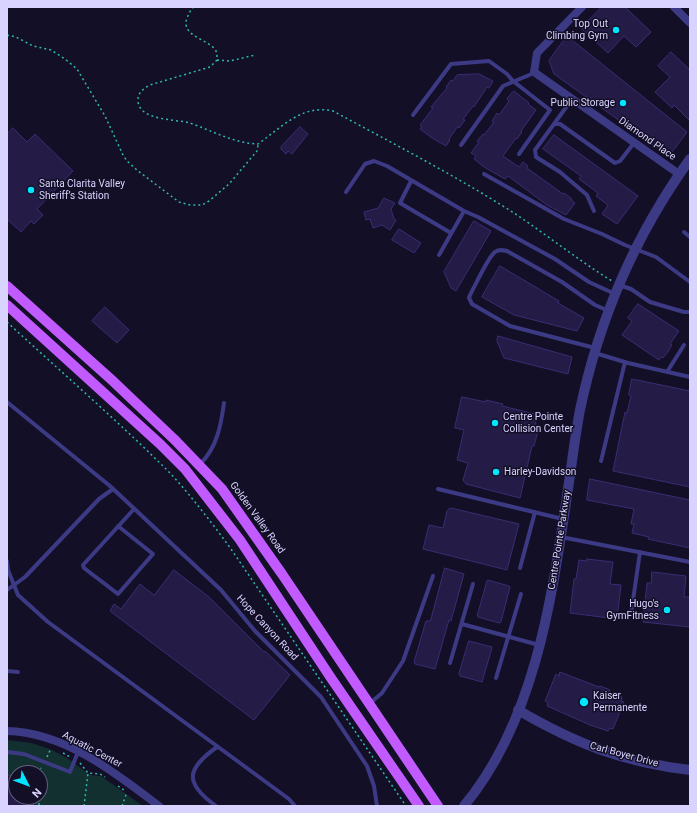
<!DOCTYPE html>
<html>
<head>
<meta charset="utf-8">
<style>
  body { margin:0 }
  #map { position:relative; width:697px; height:813px; overflow:hidden; background:#130f26; font-family:Roboto,sans-serif }
  canvas { display:block }
  .frame { position:absolute; inset:0; border:8px solid #d9d4ff; pointer-events:none }
  .north { position:absolute; left:8px; top:765px; width:40px; height:40px; box-sizing:border-box; background:#130f26; border:1px solid #625e7d; border-radius:50%; rotate:132deg; font-size:11px; font-weight:700; line-height:16px; text-align:center; color:#d9d4ff }
  .north::after { content:''; display:block; margin:auto; width:14px; height:18px; background:#00e5ff; clip-path:polygon(50% 0,100% 100%,50% 72%,0 100%) }
</style>
</head>
<body>
<div id="map">
<canvas width="697" height="813"></canvas>
<div class="frame"></div>
<div class="north">N</div>
</div>
<script>
const context = document.querySelector('canvas').getContext('2d');
context.lineJoin = 'round';
function fill(path, color) { context.fillStyle = color; context.fill(path, 'evenodd'); }
function strokePath(path, color, width, dash) { context.strokeStyle = color; context.lineWidth = width; context.lineCap = dash ? 'butt' : 'round'; context.setLineDash(dash || []); context.stroke(path); }
function drawText(font, color, halo, rows, align = 'center') {
  context.font = font + ' Roboto,sans-serif'; context.lineWidth = 3; context.setLineDash([]); context.textBaseline = 'middle'; context.strokeStyle = halo; context.fillStyle = color; for (const [text, x, y, turn = 0] of rows) {
    context.save(); context.translate(x, y); context.rotate((+turn || 0) * Math.PI / 180); context.textAlign = isNaN(turn) ? turn : align; if (halo) context.strokeText(text, 0, 0); context.fillText(text, 0, 0); context.restore();
  }
}
fill(new Path2D(`
  M7,740L32,743L52,750L67,758L86,772L91,775L101,776L143,806H7ZM16,773H40V797H16Z`), '#12302f');
const building = new Path2D(`
  M602,7H625L651,32L636,47L624,36L608,53L581,28Z
  M567,36L687,132L669,156L554,74L549,61Z
  M671,52L690,70V121L674,105L672,108L655,92L670,77L658,66Z
  M479,74L493,81L489,88L487,87L474,107L473,106L463,119L465,120L459,128L458,126L449,139L450,140L446,146L432,138L420,129L422,126L420,125L433,108L431,107L447,88L446,87L451,80L453,81L457,75Z
  M514,91L529,103L528,104L536,110L521,131L522,132L517,139L516,138L503,156L519,167L523,162L528,166L527,168L563,194L564,193L572,199L571,200L575,203L566,215L547,205L508,176L505,179L484,167L474,159L476,156L471,153L479,142L477,141L483,134L484,135L494,122L492,121L497,113L499,115L509,101L507,99Z
  M300,127L308,134L292,154L288,151L286,154L281,149V147Z
  M13,128L27,142L35,134L73,171L37,209L43,215L34,224L31,221L21,232L7,219V134Z
  M554,135L638,196L617,224L602,214L608,205L596,196L598,193L579,179L581,176L543,149Z
  M384,198L395,203L391,209L394,219L396,220L390,230L382,225L373,228L370,219L366,220L364,212L378,208Z
  M474,221L491,231L456,291L451,288L444,272Z
  M399,229L421,243L414,253L392,240Z
  M500,266L559,301L558,303L584,318L577,331L514,315L482,297Z
  M638,304L679,331L670,344L672,345L667,353L663,358L661,357L659,360L622,335L632,321L628,318Z
  M105,307L129,330L117,343L92,321Z
  M498,336L572,357L568,374L504,358L497,341Z
  M632,379L690,391V487L613,471L625,412L627,413L631,396L629,395Z
  M462,397L486,402V400L503,404L502,406L535,414L536,426L539,427L534,446H532L520,498L466,484L463,480L468,463L457,460L464,430L455,428Z
  M590,479L690,500V548L648,539L649,537L632,533L634,524H631L634,509L587,500Z
  M451,508L519,524L507,570L423,549L429,525L443,528L447,511Z
  M587,559L613,562L610,584L621,585L617,619L570,613L574,579H576L579,560L587,561Z
  M445,568L464,574L451,621L449,620L435,669L415,664L414,662L426,621H430Z
  M174,570L209,597L264,652L265,651L290,675L254,720L110,611L114,604L121,609L140,584L154,595Z
  M652,572L686,576L684,597H690V627L643,622L647,583H651Z
  M488,580L509,586L510,587L501,622L499,623L478,617L477,616L487,581Z
  M469,641L492,647V648L482,682L460,676L459,674Z
  M560,672L599,687L600,686L610,690L609,692L622,697L621,701L624,702L613,729L610,728L608,731L590,725L547,706L548,703L545,701L556,674L559,676Z
  M7,775L16,776V797H34L33,806H7Z`);
fill(building, '#241b47');
strokePath(building, '#3b2d73', 1);
strokePath(new Path2D(`
  M194,7C190,10 189,14 187,18C180,37 210,39 216,51C217,54 217,57 217,60L210,67L150,85C143,89 137,93 138,102C141,121 176,119 190,123C213,131 233,143 258,144C282,127 302,104 333,111C394,144 456,176 514,213C547,235 578,260 612,281
  M7,35L16,37L33,46L51,50L65,59L77,69L105,116L123,155L127,161L138,171L179,202L190,205H202L209,201L229,184L257,151L258,145
  M217,60L230,61L255,55
  M7,322C61,372 118,421 170,473C192,497 212,523 231,549L406,806
  M63,753L70,757
  M47,757L51,748
  M80,763L88,773L100,774L105,777
  M38,773L41,768
  M118,786L124,790
  M40,788L48,789
  M35,797V801H39V806
  M84,806L88,773
  M122,806L127,792`), '#2fb8b0', 1.5, [2, 3]);
strokePath(new Path2D(`
  M413,115L451,64L489,61L507,74L513,81L550,110L519,154
  M554,124L572,99
  M461,145L503,86L534,73
  M484,174L564,219L602,234L625,245L656,257L690,282
  M411,181L400,203L451,233
  M346,192L365,164L374,161L387,166L464,211L478,217L555,259L589,282L615,294
  M594,211L587,195L560,172L536,157L535,150L554,124H560L615,163L620,161L634,143
  M684,232L690,237
  M439,255L464,211
  M619,285L631,289L650,302L684,312H689
  M595,348L510,326L472,304L469,298L470,295C475,286 488,257 495,252C499,249 503,250 507,251L562,282L595,305L609,311
  M595,353L628,363L690,377
  M667,372L684,345
  M7,402L110,486L221,590L255,631L321,697L367,766L374,786L377,806
  M601,461L625,362
  M200,464C217,448 221,425 224,403
  M438,489L563,519
  M118,526L153,554L118,594L84,568L83,565L134,509
  M561,537L690,562
  M7,561L8,570L18,595L48,622L289,799L295,806
  M520,568L535,512
  M7,590L25,577L99,499L113,489
  M631,614L640,552
  M462,624L539,645
  M450,663L473,584
  M7,671L18,672
  M496,678L521,594
  M369,704L382,693L403,661L433,576
  M7,752L24,754L70,772L78,752
  M216,806C184,783 186,769 217,747`), '#3d3a85', 4);
strokePath(new Path2D(`
  M582,7L537,53L534,72L679,174
  M674,7L690,23
  M7,731C64,732 116,773 159,806`), '#3d3a85', 8);
strokePath(new Path2D(`
  M518,710C576,744 623,762 690,770
  M464,806C536,719 552,597 568,489C572,463 575,436 580,410C599,319 636,234 690,159`), '#3d3a85', 10);
strokePath(new Path2D(`
  M7,286L114,382L174,439L222,489L282,574L438,806
  M7,305L160,444L185,469L240,540L331,678L419,806`), '#c25bff', 10);
for (const [x, y, r, color] of [
  [616,30,4,"#00e5ff"],
  [623,103,4,"#00e5ff"],
  [31,190,4,"#00e5ff"],
  [495,423,4,"#00e5ff"],
  [496,472,4,"#00e5ff"],
  [667,610,4,"#00e5ff"],
  [584,702,5,"#00e5ff"]
]) { const dot = new Path2D(); dot.arc(x, y, r, 0, 2 * Math.PI); context.fillStyle = color; context.fill(dot); strokePath(dot, '#130f26', 1.5); }
drawText('10px', '#d9d4ff', '#130f26', [
  ["Top Out",608,24,"right"],
  ["Climbing Gym",608,36,"right"],
  ["Public Storage",615,103,"right"],
  ["Santa Clarita Valley",39,184],
  ["Sheriff’s Station",39,196],
  ["Centre Pointe",503,417],
  ["Collision Center",503,429],
  ["Harley-Davidson",504,472],
  ["Hugo's",659,604,"right"],
  ["GymFitness",659,616,"right"],
  ["Kaiser",593,696],
  ["Permanente",593,708]
], 'left');
drawText('10px', '#d9d4ff', '#130f26', [
  ["Diamond Place",647,139,35],
  ["Golden Valley Road",257,518,54],
  ["Centre Pointe Parkway",560,540,-81],
  ["Hope Canyon Road",267,628,47],
  ["Aquatic Center",92,750,28],
  ["Carl Boyer Drive",624,755,15]
]);
</script>
</body>
</html>
